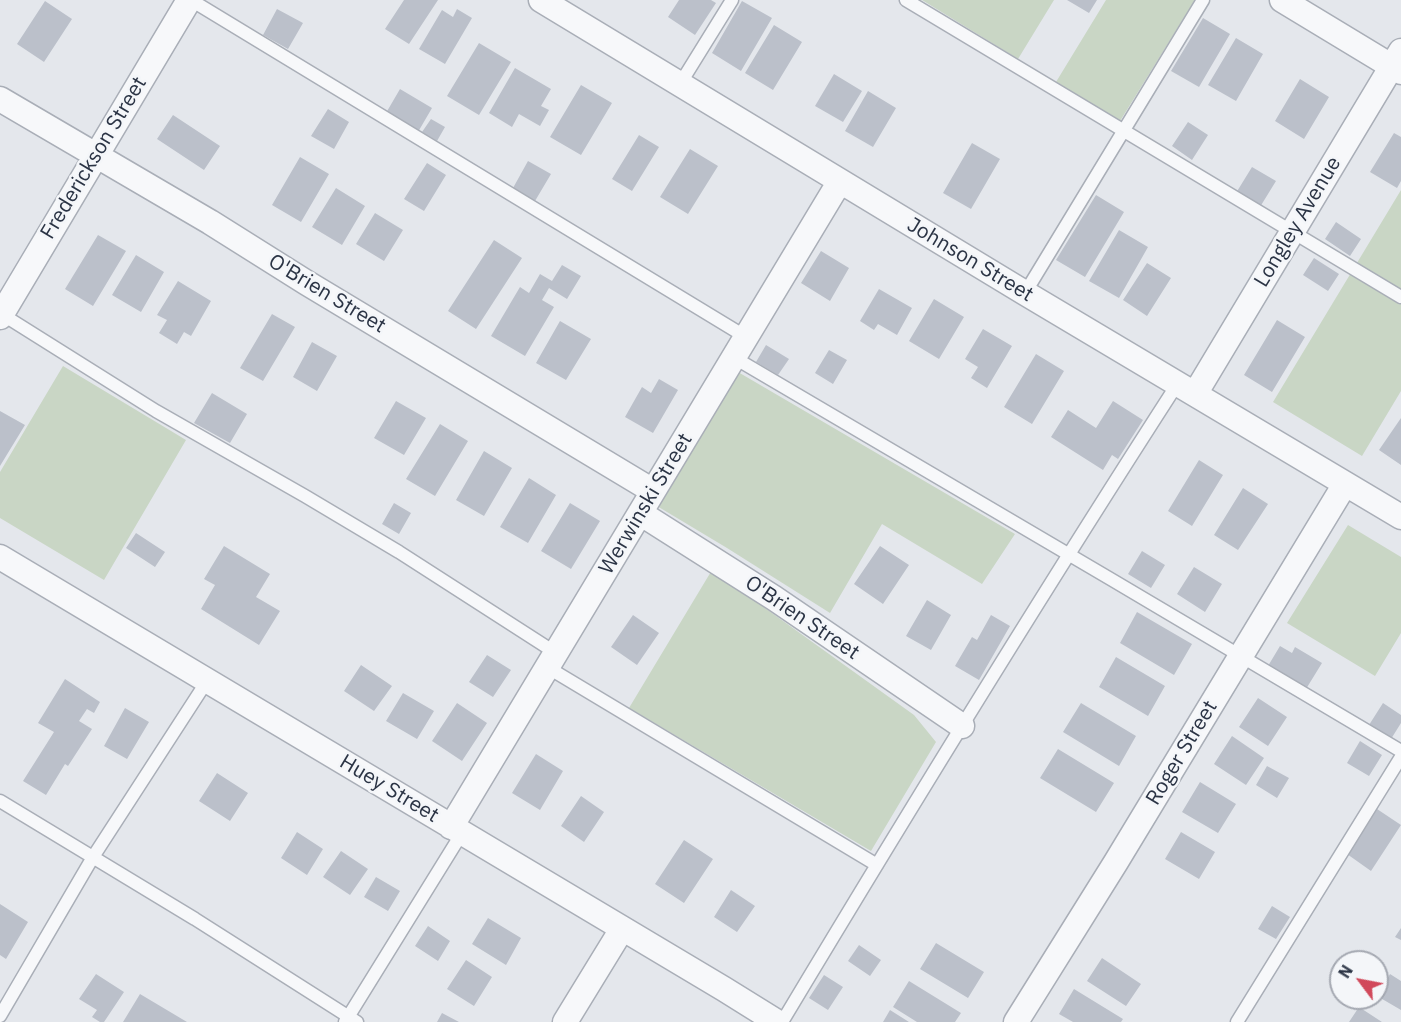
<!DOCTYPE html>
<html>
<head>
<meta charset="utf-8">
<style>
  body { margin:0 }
  #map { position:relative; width:1401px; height:1022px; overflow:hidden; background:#e4e7ec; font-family:"IBM Plex Sans",sans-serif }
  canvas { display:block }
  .north { position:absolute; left:1329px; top:950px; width:60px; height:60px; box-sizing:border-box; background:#f4f6f9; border:2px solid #a4a8b1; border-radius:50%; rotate:302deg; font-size:16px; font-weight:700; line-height:24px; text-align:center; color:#2b3445 }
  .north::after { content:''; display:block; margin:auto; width:21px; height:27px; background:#d1495b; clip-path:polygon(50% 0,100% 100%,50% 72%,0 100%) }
</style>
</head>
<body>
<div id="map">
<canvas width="1401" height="1022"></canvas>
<div class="north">N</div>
</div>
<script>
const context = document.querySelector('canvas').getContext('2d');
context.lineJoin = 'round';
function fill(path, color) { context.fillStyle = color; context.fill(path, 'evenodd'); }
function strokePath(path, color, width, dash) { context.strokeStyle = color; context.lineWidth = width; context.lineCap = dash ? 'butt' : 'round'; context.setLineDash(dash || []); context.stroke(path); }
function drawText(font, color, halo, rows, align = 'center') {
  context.font = font + ' "IBM Plex Sans",sans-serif'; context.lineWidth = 5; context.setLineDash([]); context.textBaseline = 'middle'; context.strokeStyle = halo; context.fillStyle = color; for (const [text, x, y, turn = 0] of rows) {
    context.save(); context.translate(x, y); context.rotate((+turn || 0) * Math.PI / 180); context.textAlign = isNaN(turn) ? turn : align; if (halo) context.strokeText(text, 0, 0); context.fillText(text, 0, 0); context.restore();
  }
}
fill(new Path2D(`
  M922,0H1054L1018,59Z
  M1106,0H1195L1120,121L1056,82Z
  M1401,190V391L1362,456L1273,402Z
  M63,366L186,440L104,580L0,518V472Z
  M738,372L1015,534L982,584L882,524L830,613L727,548L657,506Z
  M1348,525L1401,557V633L1375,676L1287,623Z
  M712,570L914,715L936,742L871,851L629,708Z`), '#c9d6c5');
fill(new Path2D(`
  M404,0H438L409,44L385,29Z
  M679,0H711L716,3L695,35L668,17Z
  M1067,0H1097L1089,13Z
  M45,1L72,19L44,62L17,44Z
  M742,1L772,18L741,71L712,53Z
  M277,9L303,23L288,49L263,35Z
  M457,9L472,18L445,64L419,49L442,10L453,17Z
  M1203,18L1230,34L1199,87L1171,71Z
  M774,25L802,42L773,90L745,73Z
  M1236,38L1263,54L1236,101L1208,85Z
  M479,43L511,62L479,115L447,96Z
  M515,68L551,89L541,106L549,110L540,126L519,114L512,127L489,113Z
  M834,74L862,91L843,122L815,106Z
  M1300,79L1329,97L1304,139L1275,121Z
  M581,85L612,103L581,155L550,137Z
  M400,89L432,108L418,132L386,113Z
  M868,91L896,108L873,147L845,131Z
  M328,109L349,122L334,149L311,136Z
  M173,115L220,146L204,170L157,139Z
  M431,119L445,127L437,141L422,132Z
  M1188,122L1208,135L1192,160L1172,146Z
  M1394,133L1401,137V181L1397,188L1370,172Z
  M639,135L659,147L632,191L612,179Z
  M972,143L1000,159L971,209L943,193Z
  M690,149L718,166L688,214L660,197Z
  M300,157L329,174L301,222L272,205Z
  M528,161L551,174L535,201L513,188Z
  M427,163L446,175L424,211L404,199Z
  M1252,167L1276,181L1260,207L1236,193Z
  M336,188L365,206L342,245L312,227Z
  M1096,195L1124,212L1085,277L1056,260Z
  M375,213L403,230L384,261L356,244Z
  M1336,222L1361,239L1350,256L1325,239Z
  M1119,230L1148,247L1119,298L1089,281Z
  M98,235L126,251L93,306L65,289Z
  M494,240L522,258L476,329L448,311Z
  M821,251L849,268L830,301L801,283Z
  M136,255L164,272L141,312L112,295Z
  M1314,258L1339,274L1328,291L1303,275Z
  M1147,263L1171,278L1147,316L1123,300Z
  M562,265L581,276L567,299L549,288L542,300L554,307L525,356L491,336L520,287L529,293L540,274L552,281Z
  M178,281L211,301L191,336L184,332L177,344L159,333L167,320L157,315Z
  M879,289L912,308L897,335L878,324L874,330L860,321Z
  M934,299L964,317L939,359L909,341Z
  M272,314L295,327L263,381L240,368Z
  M1277,320L1305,337L1272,392L1244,375Z
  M560,321L591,339L566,380L536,363Z
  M983,329L1012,346L987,388L971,378L978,367L965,359Z
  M312,342L337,356L317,391L293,377Z
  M766,345L789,359L778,375L756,362Z
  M829,350L847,360L833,384L815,373Z
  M1036,354L1064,371L1032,424L1004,407Z
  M659,379L678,390L653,433L625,417L642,387L651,393Z
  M212,393L247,414L230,443L194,423Z
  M396,401L426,418L404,455L374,438Z
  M1113,401L1143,420L1118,459L1112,455L1103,470L1051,437L1068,410L1096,428Z
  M0,411L25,425L0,466Z
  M1401,418V465L1379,450Z
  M440,424L468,441L435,496L406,479Z
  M484,451L512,468L484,516L456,500Z
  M1199,460L1223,475L1192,526L1168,511Z
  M529,478L556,495L528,543L500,527Z
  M1243,488L1268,504L1238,550L1214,535Z
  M394,503L411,513L399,534L382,524Z
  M570,503L600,521L571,569L541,551Z
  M136,533L165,552L155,567L126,548Z
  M224,546L270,574L256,597L280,611L259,645L201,609L215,585L204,579Z
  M880,546L909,565L883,604L854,584Z
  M1142,551L1165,565L1151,588L1128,574Z
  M1194,567L1222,584L1205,612L1177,594Z
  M927,600L951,615L931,650L906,636Z
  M1137,612L1192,644L1174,675L1120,643Z
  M633,615L659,633L637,665L611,647Z
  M991,615L1010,626L979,680L955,666L972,637L977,640Z
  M1280,646L1292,653L1295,647L1322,663L1306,689L1268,666Z
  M487,655L511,670L493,697L469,682Z
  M1116,657L1165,686L1148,716L1099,687Z
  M361,665L392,686L374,711L344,691Z
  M65,679L100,702L94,713L87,709L79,721L92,729L68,766L65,764L46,795L23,781L54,732L38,723Z
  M403,693L434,711L417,739L386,721Z
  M1258,698L1287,717L1268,746L1239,727Z
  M457,703L487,723L462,761L432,741Z
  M1081,703L1136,736L1119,766L1063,732Z
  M1383,703L1401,715V723L1391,739L1369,725Z
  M125,708L149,722L127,759L104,746Z
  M1232,736L1264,758L1246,785L1214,764Z
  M1360,741L1382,755L1369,776L1347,763Z
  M1058,749L1114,783L1096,812L1040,778Z
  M536,754L563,771L540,810L512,793Z
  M1267,766L1289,778L1277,798L1256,785Z
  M217,773L248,793L230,821L199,801Z
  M1200,782L1236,804L1218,833L1182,812Z
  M581,796L604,812L584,842L561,826Z
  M1377,809L1401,825L1371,871L1347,854Z
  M297,832L323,849L307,875L281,858Z
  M1181,832L1215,852L1199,879L1165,859Z
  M684,840L713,859L684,903L655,884Z
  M341,851L368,869L350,895L323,877Z
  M376,877L400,891L388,911L364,897Z
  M731,890L755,906L737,932L714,917Z
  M0,904L28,922L6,959L0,955Z
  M1272,906L1290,917L1276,939L1258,929Z
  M488,918L521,938L506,965L472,944Z
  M428,926L450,941L438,961L415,946Z
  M1401,928V940L1395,937Z
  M936,943L984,972L968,998L920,969Z
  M859,945L881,960L870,976L848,961Z
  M1102,958L1141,984L1126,1006L1087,981Z
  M466,960L492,977L474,1006L447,989Z
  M96,974L124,992L104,1022H100L92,1017L97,1010L79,999Z
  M1390,974L1401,981V1010L1377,996Z
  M824,975L843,987L828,1010L809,998Z
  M909,981L961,1013L955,1022H917L893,1007Z
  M1074,989L1123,1019L1121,1022H1073L1059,1014Z
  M140,994L187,1022H123Z
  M1359,1007L1382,1022H1349Z
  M890,1010L909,1022H883Z
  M442,1013L459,1022H437Z`), '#bbc0ca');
const service = new Path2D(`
  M191,0L746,337
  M906,0L1401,297
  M680,84L732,0
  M1025,293L1203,0
  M0,313L156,411L305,496L399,552L556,653
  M733,357C956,489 1179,618 1401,751
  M547,667L877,865
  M0,801L195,919L357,1022
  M0,1016L93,857L207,681
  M345,1022L462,833
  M782,1022C911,807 1042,594 1178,383
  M1237,1022L1401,757`);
const minor = new Path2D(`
  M541,0L1025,293L1401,517
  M1282,0L1401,72
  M0,99L210,222L307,283L653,491
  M0,317L189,0
  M1195,394L1401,51
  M640,513L774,598L962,726
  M0,557L724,989L777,1022
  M451,827L840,181
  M565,1022L622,929
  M1016,1022L1116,862L1345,484`);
strokePath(service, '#a9aeb7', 15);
strokePath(minor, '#a9aeb7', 27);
strokePath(service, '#f7f8fa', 12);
strokePath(minor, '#f7f8fa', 24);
drawText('21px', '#2b3445', '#f4f6f9', [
  ["Frederickson Street",94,158,-59],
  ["Longley Avenue",1298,222,-59],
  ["Johnson Street",970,260,31],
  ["O'Brien Street",327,294,31],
  ["Werwinski Street",646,504,-59],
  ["O'Brien Street",802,618,34],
  ["Roger Street",1182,753,-59],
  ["Huey Street",389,789,31]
]);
</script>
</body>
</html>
